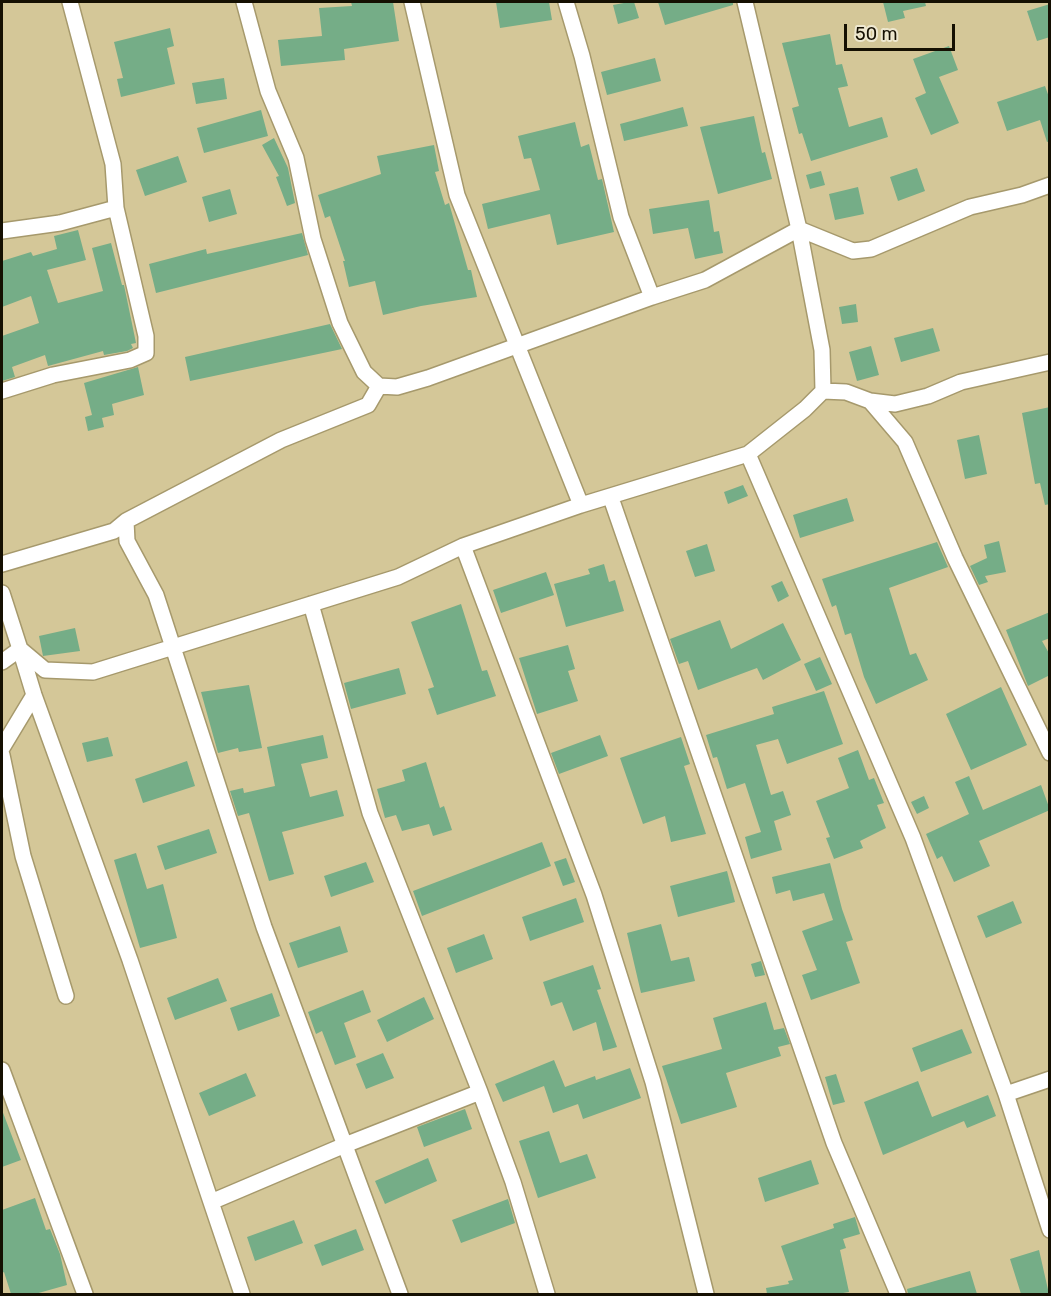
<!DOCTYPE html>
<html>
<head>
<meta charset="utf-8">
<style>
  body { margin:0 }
  #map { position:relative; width:1051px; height:1296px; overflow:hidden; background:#d4c798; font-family:Rubik,sans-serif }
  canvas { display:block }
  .frame { position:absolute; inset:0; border:3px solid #151002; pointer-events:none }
  .scale { position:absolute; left:844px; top:24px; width:111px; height:27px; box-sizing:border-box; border:3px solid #151002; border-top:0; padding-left:8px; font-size:18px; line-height:21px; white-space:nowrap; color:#151002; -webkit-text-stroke:4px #eee8d0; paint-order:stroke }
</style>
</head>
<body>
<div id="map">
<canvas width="1051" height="1296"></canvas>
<div class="frame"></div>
<div class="scale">50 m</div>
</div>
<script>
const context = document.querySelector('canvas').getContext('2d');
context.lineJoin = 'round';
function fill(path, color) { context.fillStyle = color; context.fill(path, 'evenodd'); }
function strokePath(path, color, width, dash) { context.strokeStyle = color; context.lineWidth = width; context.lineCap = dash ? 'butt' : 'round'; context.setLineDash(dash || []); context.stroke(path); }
fill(new Path2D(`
  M351,2H393L399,41L344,49L345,60L281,66L278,40L322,36L319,8L352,6Z
  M496,2H549L552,20L500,28Z
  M629,2H634L639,18L618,24L613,5Z
  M658,2H733V5L665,25Z
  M883,2H925L926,6L903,11L905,18L888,22Z
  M1050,4V37L1037,41L1027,11Z
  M170,28L174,46L167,48L175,84L121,97L117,79L123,78L114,42Z
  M830,34L836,65L842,64L848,86L838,88L849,127L882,117L888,137L811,161L802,133L799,134L792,108L799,106L782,43Z
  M949,46L958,70L939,77L959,123L931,135L915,98L926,93L913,59Z
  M655,58L661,81L607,95L601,72Z
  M224,78L227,99L196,104L192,83Z
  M1045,86L1050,100V141L1047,142L1040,120L1007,131L997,102Z
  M683,107L688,126L624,141L620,124Z
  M261,110L268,136L204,153L197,128Z
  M754,116L762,153L765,152L772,179L718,194L700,127Z
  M575,122L581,147L589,144L598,180L602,179L614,232L557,245L550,214L488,229L482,204L540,190L531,158L524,159L518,136Z
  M274,138L288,168L295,203L287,206L276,177L279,176L262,145Z
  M434,145L439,171L435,172L445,205L449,203L468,270H471L477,297L421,306L383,315L375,281L349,287L343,261H345L330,216L325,218L318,195L381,174L377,156Z
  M178,156L187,182L145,196L136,170Z
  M917,168L925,191L898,201L890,177Z
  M821,171L825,185L810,189L806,175Z
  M858,187L864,214L835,220L829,194Z
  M230,189L237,214L209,222L202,197Z
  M709,200L714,232L719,231L723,253L695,259L688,228L653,234L649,209Z
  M78,230L86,260L47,270L58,303L103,291L92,248L111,243L122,285H124L136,343L131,344L133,348L127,351L104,355L103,351L48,366L45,355L12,367L15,377L2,381V336L39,323L31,296L2,307V261L31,252L33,256L57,249L54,236Z
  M302,233L308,255L156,293L149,264L206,249L207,254Z
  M856,304L858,322L842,324L839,307Z
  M330,324L342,349L190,381L185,357Z
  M933,328L940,351L901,362L894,338Z
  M871,346L879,375L857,381L849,352Z
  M138,367L144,395L112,404L114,415L102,418L104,427L88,431L85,417L92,415L84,383Z
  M1050,407V504L1045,505L1040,483L1035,484L1022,413Z
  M979,435L987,474L965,479L957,440Z
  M743,485L748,496L728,504L724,492Z
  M847,498L854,521L800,538L793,515Z
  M999,541L1006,572L985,576L988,582L979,585L970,566L987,558L984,545Z
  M937,542L948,567L889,588L910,655L916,653L928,680L876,704L864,677L851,633L845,635L836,605L832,607L822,579Z
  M707,544L715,571L695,577L686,551Z
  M604,564L609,582L615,580L624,611L566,627L554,584L590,574L588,569Z
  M546,572L554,595L501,613L493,590Z
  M782,581L789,596L778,602L771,586Z
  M461,604L482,671L487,670L496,696L437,715L428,689L434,687L411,622Z
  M1050,612V638L1042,641L1050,655V675L1028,686L1006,630Z
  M720,620L731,649L783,623L801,660L763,680L757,668L698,690L688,661L679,664L670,639Z
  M75,628L80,651L43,656L39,636Z
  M568,645L575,669L568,671L578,701L537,714L519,658Z
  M820,657L832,684L816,691L804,664Z
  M399,668L406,694L351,709L344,683Z
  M249,685L262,748L239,752L238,748L218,753L201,692Z
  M1001,687L1027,745L971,770L946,714Z
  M824,691L843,744L787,764L778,739L756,745L771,795L783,791L791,815L774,821L782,850L751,859L745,837L761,832L745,783L727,789L717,757L713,758L706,735L774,714L772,707Z
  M323,735L328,758L301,764L310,797L337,790L344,816L282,832L294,874L269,881L249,813L238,816L230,791L243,788L244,793L275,786L267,747Z
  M600,735L608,756L559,774L551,753Z
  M108,737L113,756L87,762L82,743Z
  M681,737L690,764L684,766L706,834L671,842L665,816L643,824L620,758Z
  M858,750L869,780L874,778L884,803L877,805L886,828L860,841L863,848L834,859L826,838L830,837L816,801L849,788L838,758Z
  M187,761L195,786L143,803L135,779Z
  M426,762L440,808L444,806L452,830L433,836L429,824L402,831L396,815L385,818L377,789L405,781L402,770Z
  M969,776L983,810L1041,785L1050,810L979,841L990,866L954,882L942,856L937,859L926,834L969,814L955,782Z
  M924,796L929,808L917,814L911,802Z
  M209,829L217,853L165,870L157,846Z
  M542,842L551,866L422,916L413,891Z
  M136,853L147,889L163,884L177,938L140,948L114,860Z
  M566,858L575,882L563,886L554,862Z
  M366,862L374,882L331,897L324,876Z
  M830,863L842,909L853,940L846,942L860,983L811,1000L802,975L817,970L802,931L833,920L824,893L793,901L790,890L776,894L772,877Z
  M727,871L735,902L678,917L670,886Z
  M576,898L584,922L530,941L522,917Z
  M1013,901L1022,923L986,938L977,916Z
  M661,924L671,961L689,957L695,981L641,993L627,933Z
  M340,926L348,952L298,968L289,943Z
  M484,934L493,959L456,973L447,948Z
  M761,961L765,975L755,977L751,964Z
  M593,965L601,989L597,990L617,1047L603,1051L596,1022L573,1031L562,1002L551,1006L543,982Z
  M218,978L227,1001L175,1020L167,998Z
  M363,990L371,1012L344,1023L356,1057L335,1065L322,1031L316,1034L308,1012Z
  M272,993L280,1016L238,1031L230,1008Z
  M424,997L434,1019L387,1042L377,1020Z
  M766,1002L774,1030L784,1028L790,1044L778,1047L781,1056L726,1073L737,1107L681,1124L662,1066L722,1049L713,1018Z
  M962,1029L972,1053L921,1072L912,1048Z
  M383,1053L394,1078L366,1089L356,1064Z
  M554,1060L565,1087L595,1076L596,1080L630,1068L641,1098L583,1119L578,1104L553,1113L544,1086L503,1102L495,1084Z
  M246,1073L256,1096L209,1116L199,1093Z
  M836,1074L845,1102L833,1105L825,1077Z
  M918,1081L932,1117L988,1095L996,1116L967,1128L964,1121L883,1155L864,1102Z
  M465,1109L472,1129L424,1147L417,1127Z
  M2,1110L21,1160L2,1167Z
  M549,1131L560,1163L587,1154L596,1178L538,1198L519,1141Z
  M428,1158L437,1181L385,1204L375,1181Z
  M811,1160L819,1184L765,1202L758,1178Z
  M35,1198L46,1230L50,1229L60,1254L67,1285L35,1294H11L4,1272L2,1273V1210Z
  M508,1199L515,1223L461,1243L452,1220Z
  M855,1217L860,1234L843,1239L846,1248L840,1250L849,1292L837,1294H767L766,1288L789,1284L788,1281L793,1280L781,1246L834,1228L833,1224Z
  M294,1220L303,1243L255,1261L247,1237Z
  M356,1229L364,1250L322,1266L314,1245Z
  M1039,1250L1049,1294H1021L1010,1259Z
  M970,1271L977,1294H908L907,1289Z`), '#75ad87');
const minor = new Path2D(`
  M244,2L268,91L296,158L313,239L340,323L364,372L379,386L397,387L428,378L652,297
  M412,2L457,195L581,505
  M566,2L582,56L621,217L652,297L705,280L799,229L853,251L871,249L970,207L1022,195L1050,185
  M745,2L799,229L822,350L823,391L846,392L870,401L895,404L928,396L961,382L1050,362
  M2,231L60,223L116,208
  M2,391L53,375L130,360L146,353V336L116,208L113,164L70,2
  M870,401L905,442L955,558L1050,753
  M748,454L913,838L1006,1094L1050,1230
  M611,498L834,1143L898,1294
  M126,521L127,541L156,595L264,927L400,1294
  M463,546L594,895L653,1082L706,1294
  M2,564L114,531L126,521L281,440L368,405L379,386
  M2,593L20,649L45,670L93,672L398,577L463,546L581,505L748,454L805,409L823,391
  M311,604L370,813L480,1092
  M2,662L20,649L34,695L130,960L211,1202
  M2,748L34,695
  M2,755L23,856L66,996
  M2,1070L85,1294
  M1006,1094L1050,1079
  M242,1294L211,1202L345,1145L480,1092L513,1182L547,1294`);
strokePath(minor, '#a6996c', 18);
strokePath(minor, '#fff', 15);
</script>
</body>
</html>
